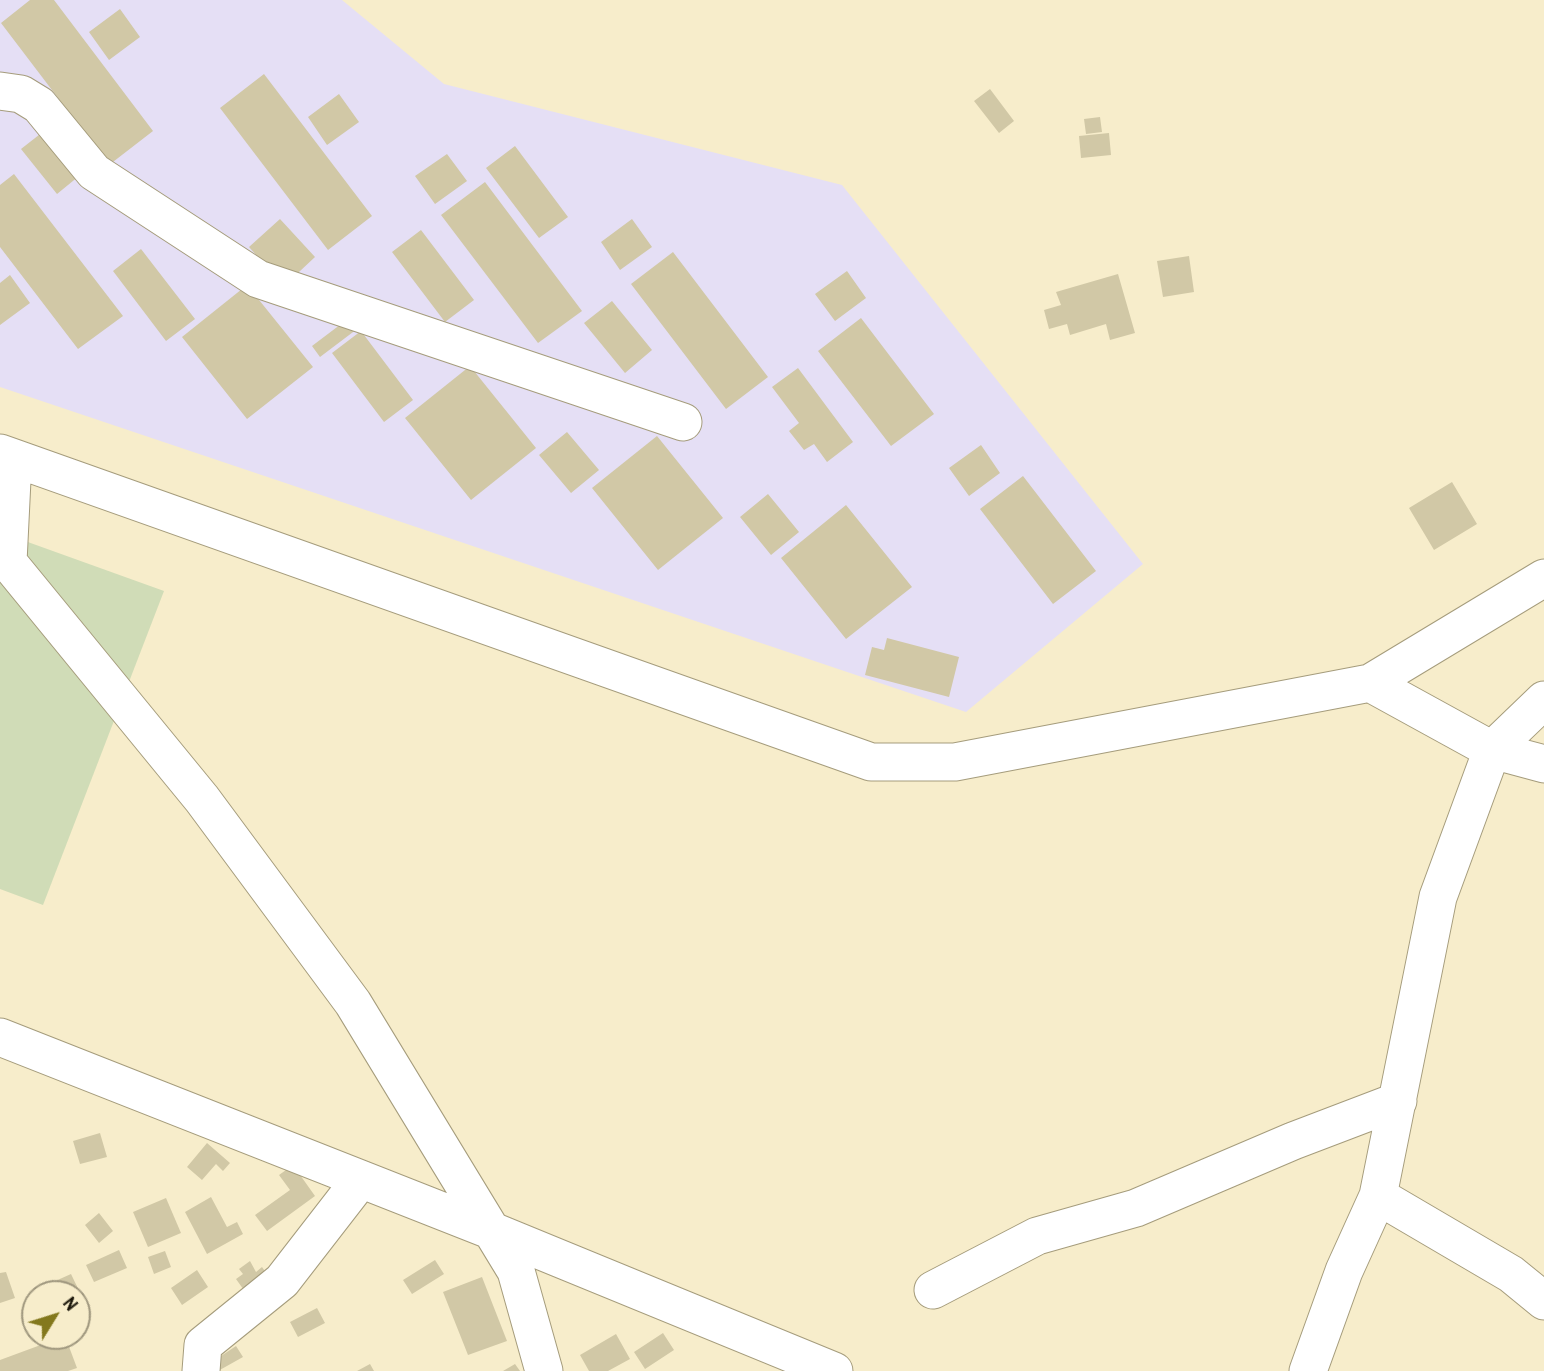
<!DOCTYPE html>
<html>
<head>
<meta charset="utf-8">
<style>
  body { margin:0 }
  #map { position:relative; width:1544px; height:1371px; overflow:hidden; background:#f7edcb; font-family:"Archivo Narrow",sans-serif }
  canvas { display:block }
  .north { position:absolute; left:21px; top:1280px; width:70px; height:70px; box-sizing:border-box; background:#f7edcb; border:2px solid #9f977e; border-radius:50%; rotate:52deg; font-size:19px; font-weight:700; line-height:28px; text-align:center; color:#1b170b }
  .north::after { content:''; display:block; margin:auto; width:24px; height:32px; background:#83781d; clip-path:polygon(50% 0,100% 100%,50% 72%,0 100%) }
</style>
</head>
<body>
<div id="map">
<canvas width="1544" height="1371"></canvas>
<div class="north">N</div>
</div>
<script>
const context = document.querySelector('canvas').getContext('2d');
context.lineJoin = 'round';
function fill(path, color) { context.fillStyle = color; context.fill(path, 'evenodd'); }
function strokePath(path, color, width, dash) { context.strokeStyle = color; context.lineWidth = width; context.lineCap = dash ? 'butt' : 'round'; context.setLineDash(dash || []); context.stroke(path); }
fill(new Path2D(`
  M0,0H342L444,84L842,185L1143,564L966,712L0,387Z`), '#e5dff5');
fill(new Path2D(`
  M0,532L164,591L43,905L0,889Z`), '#d0dcb7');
fill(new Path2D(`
  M30,0H54L153,131L109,165L1,23Z
  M120,9L140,37L109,60L89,32Z
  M264,74L372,216L328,250L220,108Z
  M990,89L1014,121L999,133L974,101Z
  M339,94L359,122L327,145L308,117Z
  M1100,117L1102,132L1086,134L1084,119Z
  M44,131L79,176L57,194L21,149Z
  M1109,133L1111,155L1081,158L1079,136Z
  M515,146L568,217L539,238L486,168Z
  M447,154L467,181L435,204L415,176Z
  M14,174L123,316L78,349L0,247V185Z
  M485,182L582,311L538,343L441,215Z
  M280,219L315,257L284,286L249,247Z
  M632,219L652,247L620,270L601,242Z
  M421,230L474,300L445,322L392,252Z
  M141,249L195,319L166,341L113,271Z
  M673,252L768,377L726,409L631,284Z
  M1189,256L1194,292L1163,297L1157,261Z
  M847,271L866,298L835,321L815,294Z
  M1118,274L1135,333L1110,340L1106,324L1070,335L1067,324L1049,329L1044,310L1061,305L1056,292Z
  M10,275L30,303L0,325V283Z
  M247,285L313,367L247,419L182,337Z
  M612,301L652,350L625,373L584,323Z
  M353,315L361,326L320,357L312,346Z
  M861,318L934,414L891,446L818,351Z
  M361,331L413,400L384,422L332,353Z
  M470,366L536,448L471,500L405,418Z
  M798,368L853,442L827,462L814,444L804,450L789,431L799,423L772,387Z
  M567,432L599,470L571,493L539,455Z
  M657,436L723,518L658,570L592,488Z
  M981,445L1000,473L969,496L949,468Z
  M1023,476L1096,571L1053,604L980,509Z
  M1452,482L1477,524L1434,550L1409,508Z
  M768,494L799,532L771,555L740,517Z
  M846,505L912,587L846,639L781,558Z
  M887,638L959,657L949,697L865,675L872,647L884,650Z
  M100,1133L107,1157L80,1164L73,1141Z
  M207,1143L230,1163L223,1171L216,1164L202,1180L187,1167Z
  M293,1165L315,1196L267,1231L255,1215L290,1190L279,1175Z
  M211,1197L227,1227L237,1222L243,1234L207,1254L185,1212Z
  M166,1198L181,1233L148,1247L133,1212Z
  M99,1213L113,1231L99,1243L85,1225Z
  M119,1250L127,1268L94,1282L86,1265Z
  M165,1251L171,1267L154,1274L148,1257Z
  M435,1260L444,1274L412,1294L403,1280Z
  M250,1261L256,1272L262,1267L269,1277L246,1293L236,1279L243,1274L239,1269Z
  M197,1270L208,1287L182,1305L171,1288Z
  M6,1272L15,1298L0,1303V1273Z
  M71,1274L84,1301L77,1304V1294H35L33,1291Z
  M482,1277L507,1341L468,1355L443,1292Z
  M317,1308L325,1323L298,1337L290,1322Z
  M663,1333L674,1350L645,1369L634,1352Z
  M616,1334L630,1359L608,1371H589L580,1355Z
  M65,1336L77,1368L68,1371H0V1360Z
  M236,1346L243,1357L218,1371L212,1362Z
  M370,1364L374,1371H357Z
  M515,1364L520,1371H503Z`), '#d1c8a6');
const minor = new Path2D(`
  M0,91L21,94L39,105L94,172L258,279L683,422
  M0,453L871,762H955L1370,683L1492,750L1544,764
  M13,459L8,562L202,799L353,1003L516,1271L544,1371
  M1370,683L1544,578
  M0,1037L490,1230L834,1371
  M1378,1196L1511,1274L1544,1301
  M933,1290L1037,1236L1136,1208L1293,1141L1398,1101
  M201,1371L203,1345L282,1281L361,1179
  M1308,1371L1344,1271L1378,1196L1438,897L1492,750L1544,700`);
strokePath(minor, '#a59c7c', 39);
strokePath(minor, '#fff', 37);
</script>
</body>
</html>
